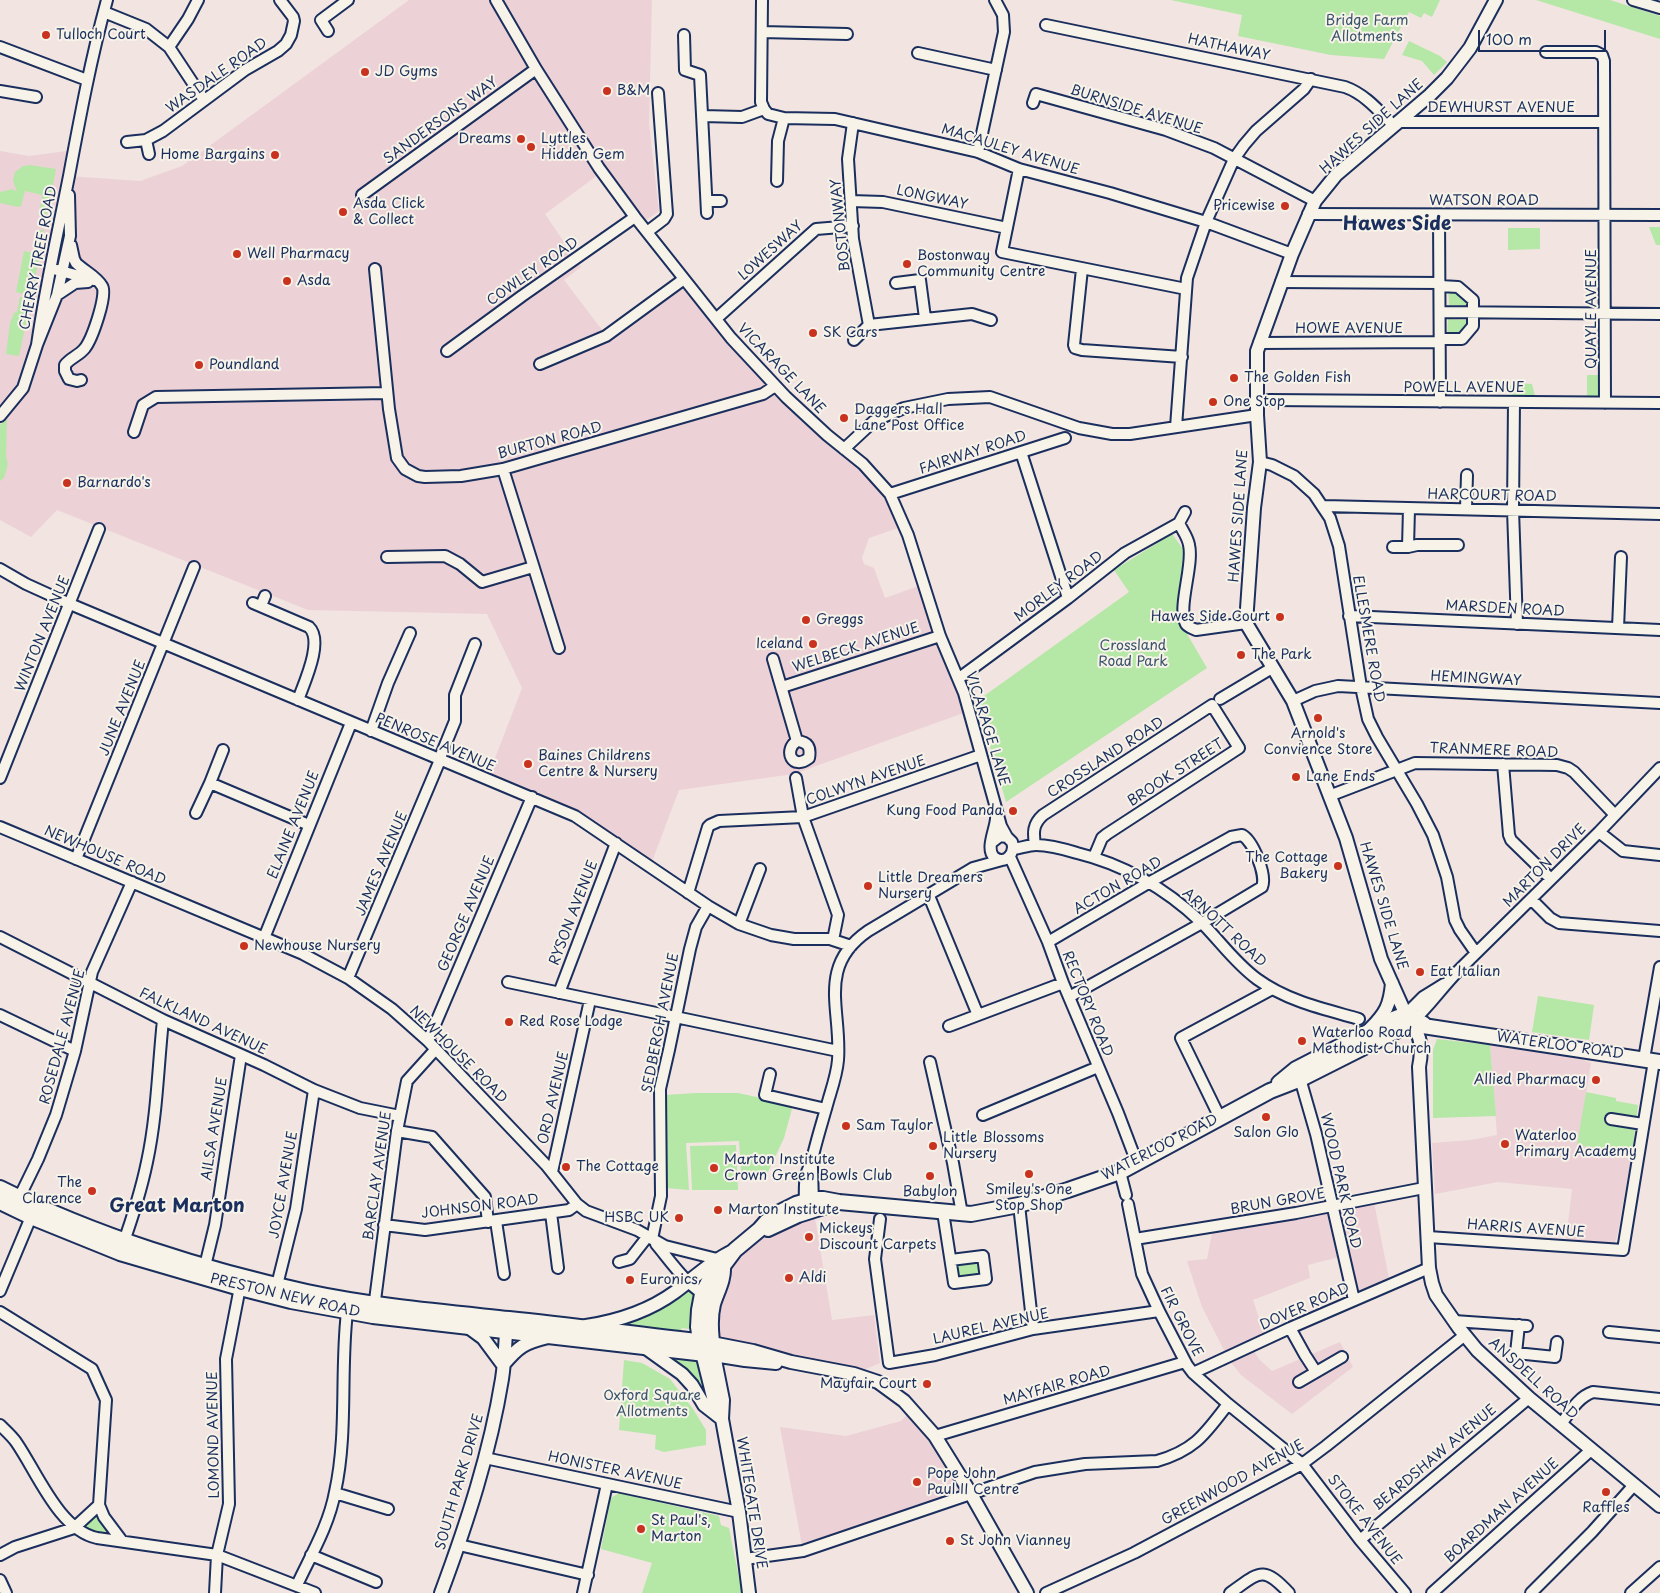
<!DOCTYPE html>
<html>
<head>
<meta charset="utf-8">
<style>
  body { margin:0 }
  #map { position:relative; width:1660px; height:1593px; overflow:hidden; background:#f2e4e0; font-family:"Playpen Sans",sans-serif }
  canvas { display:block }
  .scale { position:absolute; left:1478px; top:30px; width:128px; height:22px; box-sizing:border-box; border:2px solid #1b2f5e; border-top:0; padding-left:6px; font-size:15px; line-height:18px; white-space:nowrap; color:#1b2f5e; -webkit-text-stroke:4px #f7f3e8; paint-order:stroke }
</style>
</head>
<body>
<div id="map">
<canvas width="1660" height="1593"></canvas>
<div class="scale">100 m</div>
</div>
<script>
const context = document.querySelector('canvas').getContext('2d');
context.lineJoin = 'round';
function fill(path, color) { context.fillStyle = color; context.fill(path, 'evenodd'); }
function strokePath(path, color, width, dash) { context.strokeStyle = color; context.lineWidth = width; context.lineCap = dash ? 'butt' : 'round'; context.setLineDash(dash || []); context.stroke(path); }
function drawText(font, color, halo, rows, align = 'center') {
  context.font = font + ' "Playpen Sans",sans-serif'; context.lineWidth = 4; context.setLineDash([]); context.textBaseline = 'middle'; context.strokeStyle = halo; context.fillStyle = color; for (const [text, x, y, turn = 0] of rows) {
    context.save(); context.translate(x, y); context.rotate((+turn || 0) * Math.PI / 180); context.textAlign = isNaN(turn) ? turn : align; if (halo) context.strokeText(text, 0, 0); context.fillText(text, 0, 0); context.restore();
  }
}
fill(new Path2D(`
  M409,0H652L649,124L659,211L641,224L602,172L545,214L581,267L564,280L606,335L684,279L731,338L880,481L904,526L869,538L862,558L864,564L874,568L885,598L924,584L969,711L794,774L679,790L650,867L575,816L487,779L522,688L487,614L308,610L57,510L31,537L0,520V151L29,156L74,150L69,176L140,181L182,166ZM69,180L63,272L38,342Z
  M1490,1045L1581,1059L1591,1063L1578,1145L1632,1153L1617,1237L1614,1244L1566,1240L1572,1189L1498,1182L1435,1194L1432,1143L1470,1140L1497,1135Z
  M1373,1197L1390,1284L1354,1300L1343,1256L1308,1265L1310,1278L1253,1300L1266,1339L1251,1346L1259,1359L1272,1371L1340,1342L1353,1367L1292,1414L1241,1375L1229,1360L1202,1307L1187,1261L1207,1259L1213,1228Z
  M813,1210L816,1224L832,1320L874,1315L880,1363L854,1374L712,1343L725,1280L732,1264L750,1239Z
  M913,1409L971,1494L803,1551L780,1427L846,1436L901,1421Z`), '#ecd2d6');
fill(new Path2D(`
  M1171,0H1440L1432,17L1424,13L1421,18L1409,12L1384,59L1331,55L1238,36L1242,15Z
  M1536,0H1610L1660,16V39Z
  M1409,41L1440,56L1447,62L1434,75L1422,61L1402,55Z
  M30,165L56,169L50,201L42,199V195L25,191L21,206L18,207L0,203V192L13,189L17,192L13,181L15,172L23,166Z
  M41,203L49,205L45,223L41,216L38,215Z
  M1649,227H1660V245H1656Z
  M1508,228H1540V249L1508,250Z
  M44,229L39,251L34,250L39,231Z
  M24,251L40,254L31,296L16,292Z
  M1448,287H1458L1473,306L1449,305Z
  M20,297L31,299L19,356L6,354L10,323L14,313L17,312Z
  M1448,319L1473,320L1462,339H1447Z
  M1587,375H1603V397H1587Z
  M1515,383L1532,384L1535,396H1509L1510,386Z
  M7,419L6,457L8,464L4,478L0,481V425Z
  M1172,534L1183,549L1180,622L1207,668L1006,802L977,701L1129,592L1114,570Z
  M1538,996L1594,1005L1589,1040L1532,1032Z
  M1437,1039L1490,1045L1496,1116L1433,1118V1050Z
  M1586,1092L1616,1098V1101L1638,1105L1632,1153L1577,1145Z
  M696,1093H738L793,1105L784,1138L767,1174L741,1171L739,1141L686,1143L689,1190L666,1188L665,1095Z
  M736,1145L738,1190H692L690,1146Z
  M983,1256L986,1279L954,1283L951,1260Z
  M691,1287L699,1295L696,1330L682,1328L680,1333L617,1326Z
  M674,1350L702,1353L714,1401L704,1405L665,1361Z
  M624,1360L642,1363L670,1379L693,1409L706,1430V1445L664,1452L655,1449L656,1435L619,1430Z
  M619,1493L719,1516L721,1525L729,1528L742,1593H642L652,1563L601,1549L611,1498Z
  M97,1513L112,1533L111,1537L80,1528Z`), '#b5e7a7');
const minor = new Path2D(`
  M496,0L536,69L599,168L635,217L731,338L786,397L827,435L863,464L890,494L908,535L940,636L964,693L1001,826L1007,837
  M762,0L761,102L764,109L768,114L784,118L835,119L978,152L1019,169L1110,193L1206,222L1292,254
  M1633,0L1660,8
  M104,12L146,29L169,47L204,100
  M1046,25L1345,87C1365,94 1379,111 1394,126
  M328,31L321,20L348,0
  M762,32L847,34
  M684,35L685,70L700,75L707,213
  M0,47L87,80
  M169,47L188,19L198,0
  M1546,52H1596L1602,55L1604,61L1605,403
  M918,53L996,70
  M0,91L36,97
  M1033,103L1036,94L1166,130L1214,148L1315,201
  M703,116L742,117L764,109
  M1398,122H1604
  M853,123L848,159L853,239L869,325L854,340
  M146,140L149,154
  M127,142L146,140L163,131L245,70L278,51L286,44L291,35L294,21L293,17L280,0
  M978,152L1004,32L1003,15L995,0
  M1019,169L1002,252L1186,289
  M777,181L778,141L784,118
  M362,195L536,69
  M707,201H721
  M851,201L883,202L1007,228
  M1308,214L1660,215
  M1439,215L1440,402
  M647,232L664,219L667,214L658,93
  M71,245L74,259L76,263C84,271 96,276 102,286C108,294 92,339 85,348C80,355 70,358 65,365V371L69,379L77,381L81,380
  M375,269L389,409L397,458L405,469L418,476L425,477L461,476L503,469L763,394L775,386
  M1082,269L1074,345L1075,348L1082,350L1182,357
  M57,270L94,280
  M1281,282L1440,283
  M896,283L920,280L925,318
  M1440,286L1458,287L1473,300V326L1462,339H1440
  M57,295L75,283L88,282
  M1440,312L1660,314
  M717,318L816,229L853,226
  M869,325L972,314L991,320
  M1259,343L1440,342
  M37,345C45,288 58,232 69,176C80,117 91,58 107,0
  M447,351L522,296L635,217
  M540,364L606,336L684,279
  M1269,400L1660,403
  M1514,402L1513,510L1517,624
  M0,416L23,388L37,345L57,295L70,236L69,195
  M1176,427L1187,278L1206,222L1234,159L1244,145L1256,131L1304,89L1311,79
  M134,432L143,405L156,397L387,393
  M844,449L874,421L904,408L948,399L990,397L1079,428L1112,434H1130L1257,415
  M1021,452L1068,598
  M1260,462L1272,465L1294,476L1314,494L1330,518L1339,546L1361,687L1368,719L1377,737L1417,804L1433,835L1447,877L1455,920L1460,930L1476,953
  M503,469L559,648
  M890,494L1065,438
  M1324,506L1660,514
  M1466,509L1467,475
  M1185,512L1179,523C1182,530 1188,537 1189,545C1194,565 1177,608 1186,624C1188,627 1192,628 1196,630L1246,623
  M1393,547H1408L1417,545H1458
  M1408,547L1409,509
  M387,557L445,556L460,564L482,582L533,567
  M0,569L26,584L70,604L575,816L708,906L739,924L771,935L794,939H830L851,946
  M253,603L309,627C324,641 304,683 298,700
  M261,606L265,596
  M1349,616L1660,630
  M1618,628L1621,557
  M773,659L797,741C808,742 811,747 809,758C792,771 783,750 797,741
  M958,679L1068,598L1125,553L1179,523
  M782,687L940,636
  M1220,699L1272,668
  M1293,701L1315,691L1338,686L1660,703
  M371,731L388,683L410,633
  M439,760L455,721V695L475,644
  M1503,764L1509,835L1511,840L1551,879
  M0,778L99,529
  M796,778L803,817L838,915L833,940
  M210,783L223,750
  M1329,796L1415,763L1557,765L1568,768L1574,772L1615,815
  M196,813L210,783L309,825
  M0,827L303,954L348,978L392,1009L428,1041L546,1165L577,1204L586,1211L637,1230L665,1246L717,1259
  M1599,832L1623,851L1660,855
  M991,843L1000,836L1007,837L1012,842C1016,853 1005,866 994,857C985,849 996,828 996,818
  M1035,845C1033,832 1033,824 1043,815L1212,705L1239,748L1107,834L1102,838L1094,857
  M1014,849C1021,848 1029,845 1036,845C1050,845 1064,849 1077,853C1126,865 1165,888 1201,922C1220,941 1235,963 1257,979C1287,1001 1324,1009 1359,1019
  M1010,857L1048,942L1063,983L1118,1113L1137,1163
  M76,859L194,567
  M688,893L708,827L710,825L719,821L803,817L981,755
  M929,896L978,1015
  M1531,899L1550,918L1559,923L1660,931
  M739,924L760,869
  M0,937L163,1020L264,1065L314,1090L360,1108L400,1116
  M264,938L351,723
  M1048,942L1150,882L1231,837L1242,835C1253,841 1267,875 1262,887L1202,923L1069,997
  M348,978L440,760
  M508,982L838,1051
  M559,993L616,843
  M1406,1014L1423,997L1444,984
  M0,1015L75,1051
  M1411,1023C1430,1006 1442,987 1460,969L1599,832L1660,768
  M949,1026L1063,983
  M428,1041L532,797
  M1644,1059L1660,967
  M930,1062L953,1163L962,1214
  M770,1074L765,1095L826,1109
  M1299,1075L1316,1134L1354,1300
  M983,1115L1098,1067
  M1220,1118L1181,1038L1272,989
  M1611,1119L1643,1124
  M397,1131L432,1137L485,1197L488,1222
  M812,1167L813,1205
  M552,1172L590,1000
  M1120,1172L1126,1195
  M19,1198L38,1159L56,1115L75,1051L92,972L132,882
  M1128,1204L1142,1274L1159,1311L1187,1365L1193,1373L1228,1404L1302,1464L1360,1540L1405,1593
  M1019,1205L1033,1329
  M805,1206C805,1192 803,1175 811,1164C816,1141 823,1120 829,1098C833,1085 837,1073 838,1060C842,1010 816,967 868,931L973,868L1002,860
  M943,1212L954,1283L986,1279L983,1256L951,1260
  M551,1213L558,1268
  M880,1219L875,1259L889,1363L935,1355L1033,1329L1159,1311
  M496,1221L504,1274
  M384,1225L425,1230L569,1210L577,1204
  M1428,1237L1623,1250L1654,1061
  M652,1239L661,1196L660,1089L669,1050L690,949L696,927L708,906
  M1135,1239L1296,1213L1424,1188
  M656,1244C668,1258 690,1290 707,1295
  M122,1247C132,1219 141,1191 147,1162C157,1116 158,1067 163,1020
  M619,1262L630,1259L648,1236
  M205,1266L215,1225L241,1055
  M277,1285L296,1209L314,1090
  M0,1291L31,1217
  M374,1308L397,1131L407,1081L435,1050
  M0,1312L92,1369L106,1400L99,1505L104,1517L122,1541
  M1454,1321L1527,1326
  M1519,1325L1516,1353L1555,1357L1557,1342
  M1290,1328L1305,1355L1316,1372
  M1609,1332L1660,1337
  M1193,1373L1290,1328L1429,1268
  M1299,1382L1342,1357
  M1561,1424C1570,1412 1578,1397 1593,1392L1660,1399
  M0,1425C5,1430 12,1436 16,1442C37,1472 59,1530 97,1538L217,1555L315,1593
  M935,1436L1185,1362
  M485,1458L739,1512
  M335,1493L388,1509
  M1360,1540L1529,1398
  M459,1545L588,1575
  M0,1555L15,1547L74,1528L99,1505
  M311,1555L376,1582
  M745,1559L803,1551L1035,1472L1085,1464L1157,1461C1195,1450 1205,1434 1228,1404
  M0,1580L6,1593
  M297,1585C311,1555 329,1525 335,1492C348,1433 340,1372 347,1312
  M215,1593L217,1555L229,1504L226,1359L241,1282
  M583,1593L607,1484
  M1046,1593L1134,1553L1302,1464L1326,1446L1465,1335
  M1230,1593C1259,1573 1262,1564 1289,1593
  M1432,1593L1591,1450
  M1531,1593L1592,1532L1634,1485
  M1631,1593L1660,1567`);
const major = new Path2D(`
  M1496,0L1470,48L1447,78L1430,95L1336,175L1315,201L1292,254L1257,351V415L1260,462L1254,508L1246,623L1293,701L1346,838L1381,959L1410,1024C1423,1035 1422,1052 1419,1067L1429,1268L1432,1283L1436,1295L1459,1328L1477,1350L1529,1398L1660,1506
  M1370,1029C1386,1013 1390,1005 1392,983
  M586,1326C618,1321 649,1311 675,1292C695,1277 713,1260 735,1250
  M468,1327L483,1338L503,1365
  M712,1343L753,1351L791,1362L854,1374L878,1382L904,1401L935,1436L971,1494L1027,1593
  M643,1346L682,1374L692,1385L704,1405L722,1419
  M702,1353L714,1401L719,1412
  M503,1365C519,1346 524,1343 548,1337
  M441,1593C467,1523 490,1453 502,1379C505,1360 505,1341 507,1322
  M749,1593L739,1512L722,1419L723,1400L714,1355L745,1360L776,1363`);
const highway = new Path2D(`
  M1279,1083L1296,1069L1393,1019L1406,1014L1424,1024
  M0,1188C94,1235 205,1270 307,1292C373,1306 442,1312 509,1319C576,1326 642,1335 708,1342
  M0,1202L31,1217L120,1253L240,1288L291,1301L373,1316L714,1355C711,1338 709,1320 713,1304C717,1291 724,1280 723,1266
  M768,1229L798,1215L836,1203
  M702,1353L698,1327L699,1310L702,1294L714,1271L723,1266L735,1250L759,1230L766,1222L780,1212L796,1204L813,1199H823L839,1202L971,1214L1019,1205L1068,1190L1120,1172L1270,1091L1301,1079L1410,1024L1660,1062`);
strokePath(minor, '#1b2f5e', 14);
strokePath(major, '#1b2f5e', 16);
strokePath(highway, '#1b2f5e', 18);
strokePath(minor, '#f7f3e8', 10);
strokePath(major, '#f7f3e8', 12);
strokePath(highway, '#f7f3e8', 14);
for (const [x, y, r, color] of [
  [46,35,5,"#c8321e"],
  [365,72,5,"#c8321e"],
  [607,91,5,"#c8321e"],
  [521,139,5,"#c8321e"],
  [531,147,5,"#c8321e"],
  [275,155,5,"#c8321e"],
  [1285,206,5,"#c8321e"],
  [343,212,5,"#c8321e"],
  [237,254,5,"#c8321e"],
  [907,264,5,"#c8321e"],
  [287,281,5,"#c8321e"],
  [813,333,5,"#c8321e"],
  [199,365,5,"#c8321e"],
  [1234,378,5,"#c8321e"],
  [1213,402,5,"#c8321e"],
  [844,418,5,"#c8321e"],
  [67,483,5,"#c8321e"],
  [1280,617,5,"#c8321e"],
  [806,620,5,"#c8321e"],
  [813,644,5,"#c8321e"],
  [1241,655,5,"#c8321e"],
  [1318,718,5,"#c8321e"],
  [528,764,5,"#c8321e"],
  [1296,777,5,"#c8321e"],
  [1013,811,5,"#c8321e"],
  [1338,866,5,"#c8321e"],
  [868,886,5,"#c8321e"],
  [244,946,5,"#c8321e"],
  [1420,972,5,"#c8321e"],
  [509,1022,5,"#c8321e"],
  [1302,1041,5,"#c8321e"],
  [1596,1080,5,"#c8321e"],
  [1266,1117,5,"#c8321e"],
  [846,1126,5,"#c8321e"],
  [1505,1144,5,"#c8321e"],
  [933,1146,5,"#c8321e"],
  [566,1167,5,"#c8321e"],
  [714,1168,5,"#c8321e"],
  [1029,1174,5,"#c8321e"],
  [930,1176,5,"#c8321e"],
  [92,1191,5,"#c8321e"],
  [718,1210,5,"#c8321e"],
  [679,1218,5,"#c8321e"],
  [809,1237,5,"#c8321e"],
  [789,1278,5,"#c8321e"],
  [630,1280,5,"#c8321e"],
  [927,1384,5,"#c8321e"],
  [917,1482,5,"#c8321e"],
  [1606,1492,5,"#c8321e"],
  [641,1529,5,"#c8321e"],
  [950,1541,5,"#c8321e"]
]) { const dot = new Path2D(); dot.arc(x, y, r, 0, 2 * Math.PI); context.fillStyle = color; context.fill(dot); strokePath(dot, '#f7f3e8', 2); }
drawText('14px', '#3a546d', '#f7f3e8', [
  ["Bridge Farm",1367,21],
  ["Allotments",1367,37],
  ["Crossland",1133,646],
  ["Road Park",1133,662],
  ["Oxford Square",652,1396],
  ["Allotments",652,1412]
]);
drawText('14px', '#1b2f5e', '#f7f3e8', [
  ["Tulloch Court",56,35],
  ["JD Gyms",375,72],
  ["B&M",617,91],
  ["Dreams",511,139,"right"],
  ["Lyttles",541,139],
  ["Hidden Gem",541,155],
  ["Home Bargains",265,155,"right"],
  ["Asda Click",353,204],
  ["& Collect",353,220],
  ["Pricewise",1275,206,"right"],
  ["Well Pharmacy",247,254],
  ["Bostonway",917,256],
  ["Community Centre",917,272],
  ["Asda",297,281],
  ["SK Cars",823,333],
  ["Poundland",209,365],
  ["The Golden Fish",1244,378],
  ["One Stop",1223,402],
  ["Daggers Hall",854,410],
  ["Lane Post Office",854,426],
  ["Barnardo's",77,483],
  ["Hawes Side Court",1270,617,"right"],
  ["Greggs",816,620],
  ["Iceland",803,644,"right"],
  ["The Park",1251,655],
  ["Arnold's",1318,734,"center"],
  ["Convience Store",1318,750,"center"],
  ["Baines Childrens",538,756],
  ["Centre & Nursery",538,772],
  ["Lane Ends",1306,777],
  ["Kung Food Panda",1003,811,"right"],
  ["The Cottage",1328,858,"right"],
  ["Bakery",1328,874,"right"],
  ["Little Dreamers",878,878],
  ["Nursery",878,894],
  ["Newhouse Nursery",254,946],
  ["Eat Italian",1430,972],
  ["Red Rose Lodge",519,1022],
  ["Waterloo Road",1312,1033],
  ["Methodist Church",1312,1049],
  ["Allied Pharmacy",1586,1080,"right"],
  ["Sam Taylor",856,1126],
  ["Salon Glo",1266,1133,"center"],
  ["Waterloo",1515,1136],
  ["Primary Academy",1515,1152],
  ["Little Blossoms",943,1138],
  ["Nursery",943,1154],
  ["Marton Institute",724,1160],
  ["Crown Green Bowls Club",724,1176],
  ["The Cottage",576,1167],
  ["The",82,1183,"right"],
  ["Clarence",82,1199,"right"],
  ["Smiley's One",1029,1190,"center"],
  ["Stop Shop",1029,1206,"center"],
  ["Babylon",930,1192,"center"],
  ["Marton Institute",728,1210],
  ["HSBC UK",669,1218,"right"],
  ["Mickeys",819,1229],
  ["Discount Carpets",819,1245],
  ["Aldi",799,1278],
  ["Euronics",640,1280],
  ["Mayfair Court",917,1384,"right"],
  ["Pope John",927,1474],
  ["Paul II Centre",927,1490],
  ["Raffles",1606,1508,"center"],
  ["St Paul's,",651,1521],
  ["Marton",651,1537],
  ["St John Vianney",960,1541]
], 'left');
drawText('14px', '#1b2f5e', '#f7f3e8', [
  ["HATHAWAY",1229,48,12],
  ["WASDALE ROAD",217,76,-35],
  ["DEWHURST AVENUE",1501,108],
  ["BURNSIDE AVENUE",1136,110,17],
  ["SANDERSONS WAY",441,121,-36],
  ["HAWES SIDE LANE",1372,127,-42],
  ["MACAULEY AVENUE",1010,150,17],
  ["LONGWAY",932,198,12],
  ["WATSON ROAD",1484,201],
  ["BOSTONWAY",841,225,-96],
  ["LOWESWAY",771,251,-42],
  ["CHERRY TREE ROAD",39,258,-79],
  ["COWLEY ROAD",533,272,-35],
  ["QUAYLE AVENUE",1592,309,-90],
  ["HOWE AVENUE",1349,329],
  ["VICARAGE LANE",781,369,46],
  ["POWELL AVENUE",1464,388],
  ["BURTON ROAD",550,441,-15],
  ["FAIRWAY ROAD",973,453,-18],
  ["HARCOURT ROAD",1492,496,1],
  ["HAWES SIDE LANE",1239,516,-86],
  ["MORLEY ROAD",1059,587,-37],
  ["MARSDEN ROAD",1505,609,3],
  ["WINTON AVENUE",43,634,-68],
  ["ELLESMERE ROAD",1368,639,80],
  ["WELBECK AVENUE",856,648,-18],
  ["HEMINGWAY",1476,679,3],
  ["JUNE AVENUE",123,708,-68],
  ["VICARAGE LANE",987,729,73],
  ["PENROSE AVENUE",435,743,23],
  ["TRANMERE ROAD",1494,751,2],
  ["CROSSLAND ROAD",1106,758,-33],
  ["BROOK STREET",1176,773,-33],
  ["COLWYN AVENUE",866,781,-19],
  ["ELAINE AVENUE",294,825,-68],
  ["NEWHOUSE ROAD",105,856,23],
  ["JAMES AVENUE",382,864,-67],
  ["MARTON DRIVE",1545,866,-45],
  ["ACTON ROAD",1118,886,-30],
  ["HAWES SIDE LANE",1383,906,73],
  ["RYSON AVENUE",574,913,-69],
  ["GEORGE AVENUE",467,914,-67],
  ["ARNOTT ROAD",1224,928,43],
  ["RECTORY ROAD",1087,1004,68],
  ["FALKLAND AVENUE",203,1022,25],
  ["SEDBERGH AVENUE",661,1023,-79],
  ["ROSEDALE AVENUE",63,1037,-75],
  ["WATERLOO ROAD",1560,1046,8],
  ["NEWHOUSE ROAD",458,1055,45],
  ["ORD AVENUE",554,1098,-77],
  ["AILSA AVENUE",215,1129,-81],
  ["WATERLOO ROAD",1160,1148,-27],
  ["BARCLAY AVENUE",378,1176,-82],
  ["WOOD PARK ROAD",1340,1181,77],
  ["JOYCE AVENUE",284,1185,-80],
  ["BRUN GROVE",1278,1202,-10],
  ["JOHNSON ROAD",480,1207,-7],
  ["HARRIS AVENUE",1526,1229,4],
  ["PRESTON NEW ROAD",285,1296,13],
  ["DOVER ROAD",1305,1307,-24],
  ["FIR GROVE",1181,1322,63],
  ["LAUREL AVENUE",991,1327,-13],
  ["ANSDELL ROAD",1533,1379,42],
  ["MAYFAIR ROAD",1057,1386,-16],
  ["LOMOND AVENUE",214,1435,-91],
  ["BEARDSHAW AVENUE",1435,1458,-40],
  ["HONISTER AVENUE",615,1471,12],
  ["SOUTH PARK DRIVE",460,1482,-74],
  ["GREENWOOD AVENUE",1233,1483,-29],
  ["WHITEGATE DRIVE",751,1503,81],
  ["BOARDMAN AVENUE",1502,1511,-42],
  ["STOKE AVENUE",1364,1520,52]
]);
drawText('bold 19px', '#1b2f5e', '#f7f3e8', [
  ["Hawes Side",1397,225],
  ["Great Marton",177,1207]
]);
</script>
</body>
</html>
